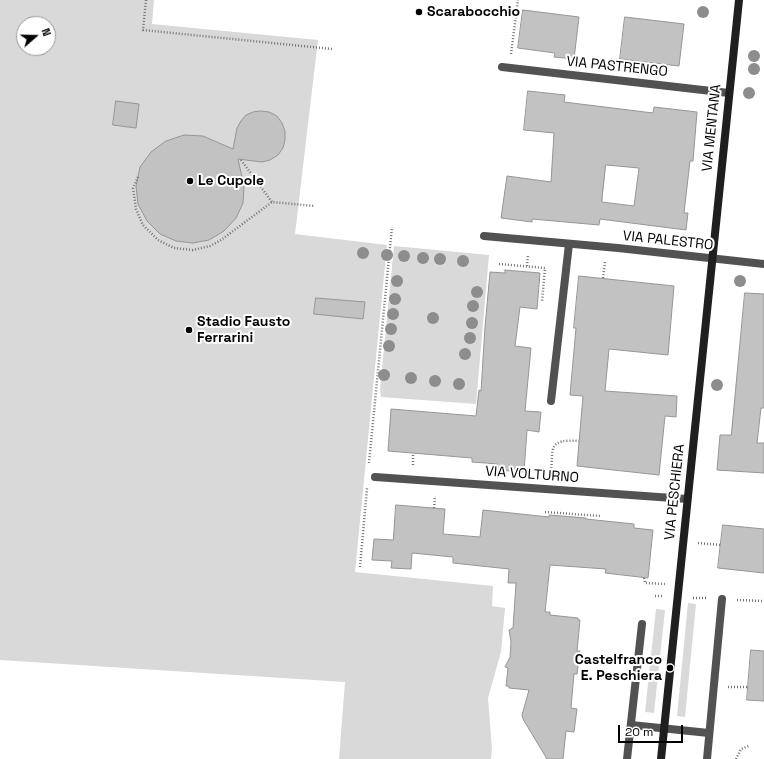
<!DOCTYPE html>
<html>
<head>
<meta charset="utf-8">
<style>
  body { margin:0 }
  #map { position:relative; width:764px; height:759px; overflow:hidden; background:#fff; font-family:"Space Grotesk",sans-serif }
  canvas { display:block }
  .north { position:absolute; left:16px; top:16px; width:40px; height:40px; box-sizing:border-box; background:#fff; border:1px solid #999; border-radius:50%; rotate:70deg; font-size:11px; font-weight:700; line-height:16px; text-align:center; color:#000 }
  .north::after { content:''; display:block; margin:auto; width:14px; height:18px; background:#000; clip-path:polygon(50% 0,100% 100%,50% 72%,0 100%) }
  .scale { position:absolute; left:618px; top:725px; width:65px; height:18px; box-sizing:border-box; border:2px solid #000; border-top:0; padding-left:5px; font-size:12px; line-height:14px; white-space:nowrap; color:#000; -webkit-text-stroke:3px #fff; paint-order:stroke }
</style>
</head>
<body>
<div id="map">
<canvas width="764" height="759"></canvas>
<div class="north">N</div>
<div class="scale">20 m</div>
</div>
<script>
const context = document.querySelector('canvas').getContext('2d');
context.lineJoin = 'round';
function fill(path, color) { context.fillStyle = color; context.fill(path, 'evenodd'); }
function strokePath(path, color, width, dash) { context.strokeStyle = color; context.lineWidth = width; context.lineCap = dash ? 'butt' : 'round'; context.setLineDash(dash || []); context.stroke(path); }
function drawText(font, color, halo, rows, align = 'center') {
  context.font = font + ' "Space Grotesk",sans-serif'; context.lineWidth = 4; context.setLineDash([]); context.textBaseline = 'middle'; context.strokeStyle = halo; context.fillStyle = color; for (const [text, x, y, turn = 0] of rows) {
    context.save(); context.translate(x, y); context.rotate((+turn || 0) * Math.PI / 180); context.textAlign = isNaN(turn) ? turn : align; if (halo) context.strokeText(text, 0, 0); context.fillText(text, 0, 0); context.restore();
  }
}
fill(new Path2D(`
  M0,0H154L152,24L318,40L295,234L387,245L355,572L493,586L492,606L505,608L501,652L488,698L492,749L491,759H339L345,682L0,660ZM24,24H48V48H24Z
  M394,246L489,255L476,404L381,397L380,389Z
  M688,603L696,604L685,717L677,716Z
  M656,609L665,610L654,713L645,712Z`), '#d9d9d9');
const building = new Path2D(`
  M523,10L579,17L574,59L554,57L555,53L518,48Z
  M625,17L684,24L679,66L620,59Z
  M528,91L565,95L564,102L653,113L654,107L697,112L693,161H690L684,213H688L686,230L600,219L599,225L532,219V222L501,218L507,176L551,182L554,133L524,130ZM606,165L639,168L634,206L602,202Z
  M116,101L139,104L136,128L113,125Z
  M261,111L269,112L277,116L282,123L285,131V140L283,148L278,155L270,160L262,162L238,159L244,186L243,203L236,218L224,231L209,240L193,243L176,241L160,234L147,221L138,204L136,186L140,167L151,152L166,141L184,135L203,136L233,149L237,128L241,121L246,115L253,112Z
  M505,270L540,273L537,309L520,307L515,346L531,348L525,411L541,412L539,432L527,430L524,472L497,470V464L472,462V458L388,451L391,409L476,416L479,390L481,391L485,327L490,272L505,273Z
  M579,276L674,286L668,355L609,349L605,391L677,396L676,417L665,416L659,475L577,466L583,396L570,395L576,328H574Z
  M745,293L764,294V408H761L757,443H764V473L717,470L720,435H731Z
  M316,298L365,302L363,319L314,314Z
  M396,505L445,509L443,534L480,537L483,510L549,517V515L586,518V519L634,524V528L653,530L648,578L605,573L606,569L550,565L545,612H550V615L578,618V620H580L577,651H580L577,674H574L571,708L577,709L574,732L566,731L563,759H547L523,719L522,715L529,690L509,688V686H506L508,668L505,667L510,657L511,642L509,630L513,628L516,583H508L509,569L453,563V557L412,553L411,569L391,568L392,561L372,560L374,539L393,540Z
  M723,525L764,529V573L718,568Z
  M751,650L764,651V701L747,700Z`);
fill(building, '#c2c2c2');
strokePath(building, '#969696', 1);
strokePath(new Path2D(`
  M146,0L143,30L332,49
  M511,54L518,0
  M241,160L272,202
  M138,177L133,188L136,209L143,225L158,240L174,248L193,250L210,246L221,240L272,202L315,206
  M499,264L545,268L542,302
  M527,266L528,255
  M603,278L605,262
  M369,463L392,227
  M413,465V453
  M551,474C553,447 548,439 579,441
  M434,508L435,496
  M545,512L600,516
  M698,543L720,545
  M360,567L367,488
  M644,578L645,583L665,584
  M655,596H662
  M693,598H708
  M737,600L764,601
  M728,687H748
  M736,759L741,749L749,746`), '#747474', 2.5, [1, 2]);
strokePath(new Path2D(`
  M551,401L569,244
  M631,725L709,733
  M627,759L642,624
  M707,759L722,599`), '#525252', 8);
strokePath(new Path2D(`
  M502,67L729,93
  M484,236L618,248L764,264
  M375,477L687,499`), '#525252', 8);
strokePath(new Path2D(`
  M661,759L739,0`), '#1f1f1f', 8);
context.fillStyle = '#8d8d8d';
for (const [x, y] of [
  [703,12],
  [754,56],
  [754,69],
  [749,93],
  [363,253],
  [387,255],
  [404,256],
  [423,258],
  [440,259],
  [463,261],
  [397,281],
  [740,281],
  [477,292],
  [395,299],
  [473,306],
  [393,314],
  [433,318],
  [472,323],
  [391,329],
  [470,338],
  [389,346],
  [465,354],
  [384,375],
  [411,378],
  [435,381],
  [459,384],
  [717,385]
]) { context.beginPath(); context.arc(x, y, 6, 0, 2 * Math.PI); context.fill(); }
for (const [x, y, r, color] of [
  [419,12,4,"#000"],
  [190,181,4,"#000"],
  [189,330,4,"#000"],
  [670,668,4,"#000"]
]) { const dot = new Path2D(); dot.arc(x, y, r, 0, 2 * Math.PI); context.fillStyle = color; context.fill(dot); strokePath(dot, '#fff', 1.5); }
drawText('bold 14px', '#000', '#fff', [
  ["Scarabocchio",427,12],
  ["Le Cupole",198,181],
  ["Stadio Fausto",197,322],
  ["Ferrarini",197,338],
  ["Castelfranco",662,660,"right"],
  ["E. Peschiera",662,676,"right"]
], 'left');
drawText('14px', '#000', '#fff', [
  ["VIA PASTRENGO",617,67,6],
  ["VIA MENTANA",712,128,-84],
  ["VIA PALESTRO",668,241,6],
  ["VIA VOLTURNO",532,475,4],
  ["VIA PESCHIERA",675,492,-84]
]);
</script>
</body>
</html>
